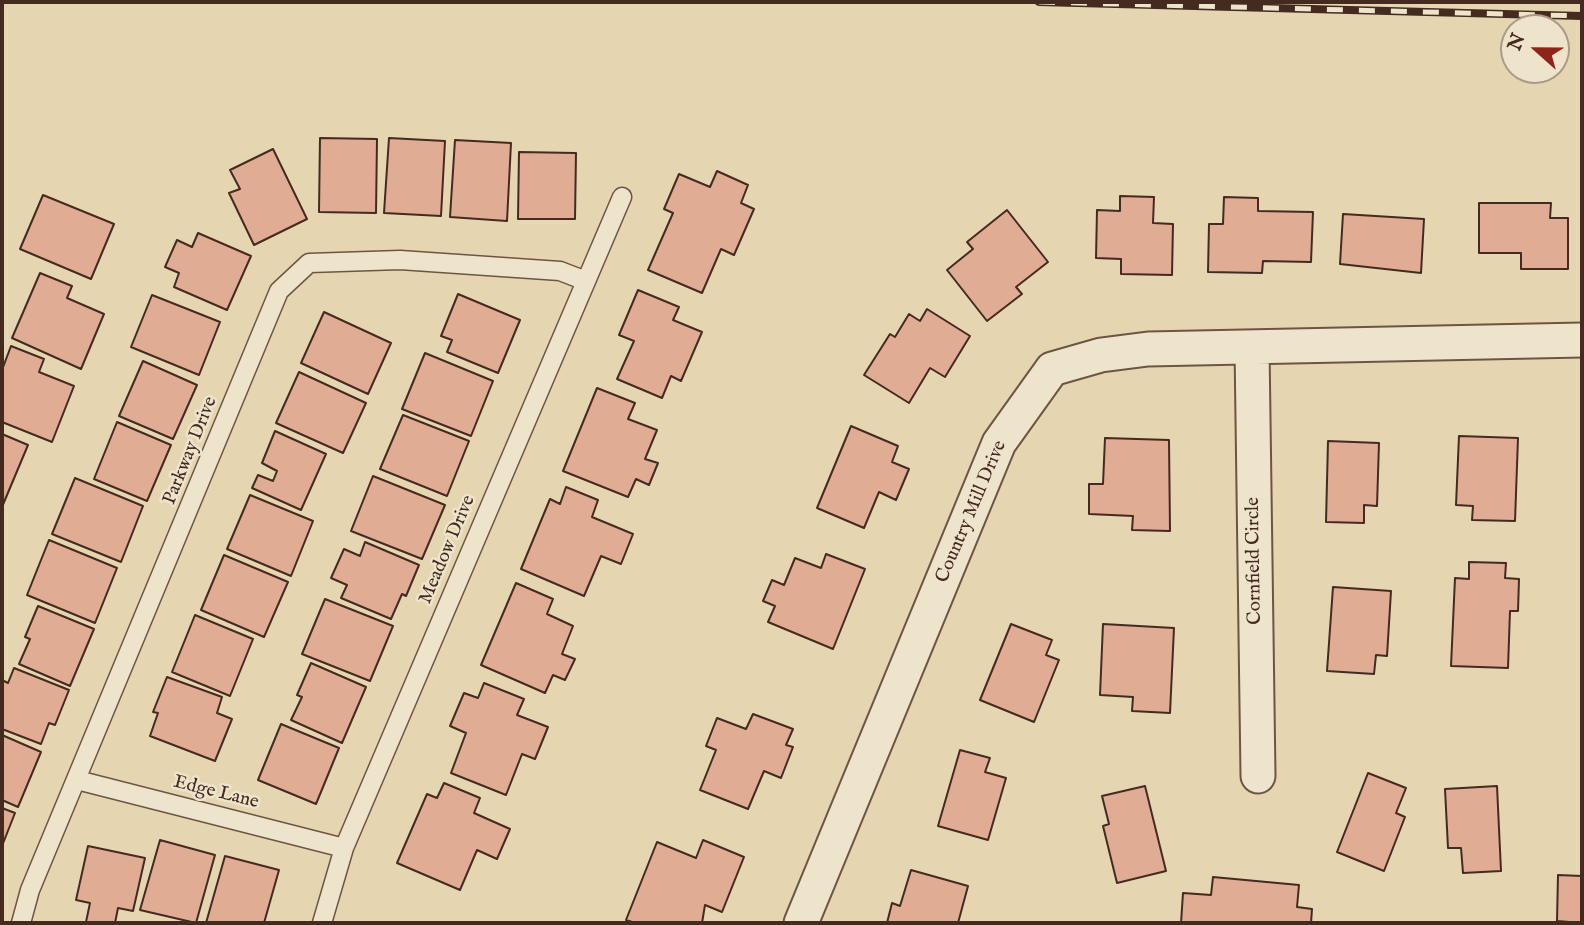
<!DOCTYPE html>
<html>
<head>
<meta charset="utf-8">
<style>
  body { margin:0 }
  #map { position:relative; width:1584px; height:925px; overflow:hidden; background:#e5d5b0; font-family:"IM FELL English",serif }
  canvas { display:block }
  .frame { position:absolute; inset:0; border:4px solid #452a20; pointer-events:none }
  .north { position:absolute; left:1500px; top:14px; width:70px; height:70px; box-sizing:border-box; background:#eee4cc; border:2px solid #aa9a87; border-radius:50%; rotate:291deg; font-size:19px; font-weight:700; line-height:28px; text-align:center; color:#452a20 }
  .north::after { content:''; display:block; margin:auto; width:24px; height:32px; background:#8f2418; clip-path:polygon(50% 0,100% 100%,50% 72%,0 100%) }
</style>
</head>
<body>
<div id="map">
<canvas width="1584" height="925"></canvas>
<div class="frame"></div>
<div class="north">N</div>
</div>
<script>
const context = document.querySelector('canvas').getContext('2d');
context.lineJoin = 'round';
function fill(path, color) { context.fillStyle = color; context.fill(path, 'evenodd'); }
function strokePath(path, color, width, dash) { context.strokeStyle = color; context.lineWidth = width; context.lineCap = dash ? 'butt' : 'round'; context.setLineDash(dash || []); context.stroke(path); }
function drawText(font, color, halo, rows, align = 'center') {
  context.font = font + ' "IM FELL English",serif'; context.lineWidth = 5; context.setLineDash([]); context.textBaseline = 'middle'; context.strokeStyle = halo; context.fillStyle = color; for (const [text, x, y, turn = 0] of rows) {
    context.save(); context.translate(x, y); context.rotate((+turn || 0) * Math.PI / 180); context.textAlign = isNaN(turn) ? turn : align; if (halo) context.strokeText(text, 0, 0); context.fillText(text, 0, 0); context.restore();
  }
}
const building = new Path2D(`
  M320,138L377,139L376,213L319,212Z
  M389,138L445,141L441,216L384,213Z
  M455,140L511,143L507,221L450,217Z
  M273,149L307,219L254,245L229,193L240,189L230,170Z
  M519,152L576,153L575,219H518Z
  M717,171L748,185L741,203L754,209L734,255L721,249L702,293L648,270L673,213L664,209L679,174L710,187Z
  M43,195L114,224L91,279L20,249Z
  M1120,196L1154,197L1153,223L1173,224L1172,275L1121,274V259L1096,258L1097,210L1120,211Z
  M1224,197L1258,198V211L1313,212L1311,262L1263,261L1262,273L1208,272L1209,224H1223Z
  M1479,203H1551L1550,218H1568V269H1521V253H1479Z
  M1007,210L1048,262L1016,287L1022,294L987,321L947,270L973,249L967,242Z
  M1343,214L1424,219L1421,273L1340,264Z
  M198,233L251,256L227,310L174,287L179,273L165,267L177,240L192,247Z
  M40,273L72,286L67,298L104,314L81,369L12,338Z
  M638,290L679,307L673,320L702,332L681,381L671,376L662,398L617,379L634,341L619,335Z
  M458,294L520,320L498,373L447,352L452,340L441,336Z
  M152,295L220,322L199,375L131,347Z
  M927,309L970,336L945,377L930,368L909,403L864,375L890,334L895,337L909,314L920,321Z
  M324,312L391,343L368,394L301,363Z
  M11,346L44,359L39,372L74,386L52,442L2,422V370Z
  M425,353L493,381L471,436L402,409Z
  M143,361L197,385L173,439L119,416Z
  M299,372L366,403L343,453L276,423Z
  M597,388L635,403L628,419L657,430L645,459L658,463L649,485L636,479L628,497L563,471Z
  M403,415L469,441L447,496L380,469Z
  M117,422L171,445L147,501L94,479Z
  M851,426L898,446L892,462L909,469L896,500L879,492L864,528L817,508Z
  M275,431L326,454L301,510L252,488L258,475L273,481L277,471L262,463Z
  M2,434L28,445L2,507Z
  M1459,436L1518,438L1515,521L1472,520L1473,506L1456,505Z
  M1105,438L1169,440L1170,531L1132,530L1133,516L1089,514V484H1103Z
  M1328,441L1379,443L1377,506L1364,505V523L1326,522Z
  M373,476L445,505L422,559L351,531Z
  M75,478L143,506L121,562L52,534Z
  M566,487L598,500L592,517L633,534L621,564L601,556L584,596L521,569L550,499L560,504Z
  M250,495L313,521L291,576L227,549Z
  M49,540L117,568L95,623L27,595Z
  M365,542L419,565L406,596L402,594L391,619L341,598L347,585L331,578L344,549L360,556Z
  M826,554L865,569L833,649L768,622L775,606L763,601L772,580L784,585L795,558L821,568Z
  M224,555L288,582L264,637L201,610Z
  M1469,562L1506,563L1505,578L1519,579L1518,611H1510L1508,668L1451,666L1455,578L1469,579Z
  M516,583L553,599L547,614L573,626L562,654L575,659L565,680L553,675L545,693L481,665Z
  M1333,587L1391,591L1387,656L1376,655L1374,674L1327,671Z
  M325,599L393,626L370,681L302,654Z
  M38,606L94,629L70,686L19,664L30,639L25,637Z
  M195,615L253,639L230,696L172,672Z
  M1011,624L1052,640L1046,655L1059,660L1034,722L980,700Z
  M1103,624L1174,628L1170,713L1132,711L1133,697L1100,695Z
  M311,663L366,687L342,743L291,720L302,697L297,695Z
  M14,668L69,690L55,725L49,723L41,744L2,729V680L8,683Z
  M167,677L222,697L217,713L232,719L215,761L150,736L158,713L153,712Z
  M484,683L524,699L517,715L548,727L535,759L522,754L506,795L451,773L466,733L450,726L464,693L478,698Z
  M753,714L793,729L786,745L793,747L781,778L764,771L748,809L700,790L716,750L706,746L717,718L746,729Z
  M281,724L339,748L316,804L258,780Z
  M2,735L41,752L18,807L2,800Z
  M960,750L990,758L985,772L1006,778L988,840L938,826Z
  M1368,773L1406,788L1396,813L1405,817L1384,871L1337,852Z
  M444,783L480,798L474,813L510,829L497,859L477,850L460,890L397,863L427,794L437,798Z
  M1145,786L1166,871L1117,883L1103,826L1109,824L1102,796Z
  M1497,786L1501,871L1463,873L1461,848H1448L1445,789Z
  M2,808L15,813L2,846Z
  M160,840L215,855L196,923L140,910Z
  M703,840L744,857L722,912L705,905L702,923H635L626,920L657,842L696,858Z
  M88,846L145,858L133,911L118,908L115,923L86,922L90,903L76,900Z
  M225,856L279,870L264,923H206Z
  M911,870L968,886L958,923H887L892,903L900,906Z
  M1558,875L1582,876V923L1557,921Z
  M1213,877L1299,885L1297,907L1312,909L1311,923H1181L1183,893L1211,895Z`);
fill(building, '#e0ac93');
strokePath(building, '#452a20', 2);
const lane = new Path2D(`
  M77,780L344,848
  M21,923L30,890L279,291L309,263L400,260L560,271L586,281
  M322,923L344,848L622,197`);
const street = new Path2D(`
  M1252,347L1258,776
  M801,923L999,443L1052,369L1101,355L1148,349L1582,340`);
strokePath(lane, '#6d5544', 21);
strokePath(street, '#6d5544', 37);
strokePath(lane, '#eee4cc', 18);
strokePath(street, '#eee4cc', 33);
const rail = new Path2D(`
  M1039,2L1582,16`);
strokePath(rail, '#452a20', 8);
strokePath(rail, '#eee4cc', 5, [16]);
drawText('19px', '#452a20', '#eee4cc', [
  ["Parkway Drive",191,451,-68],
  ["Country Mill Drive",972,512,-67],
  ["Meadow Drive",448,550,-67],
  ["Cornfield Circle",1255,561,-91],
  ["Edge Lane",216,793,14]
]);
</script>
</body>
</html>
